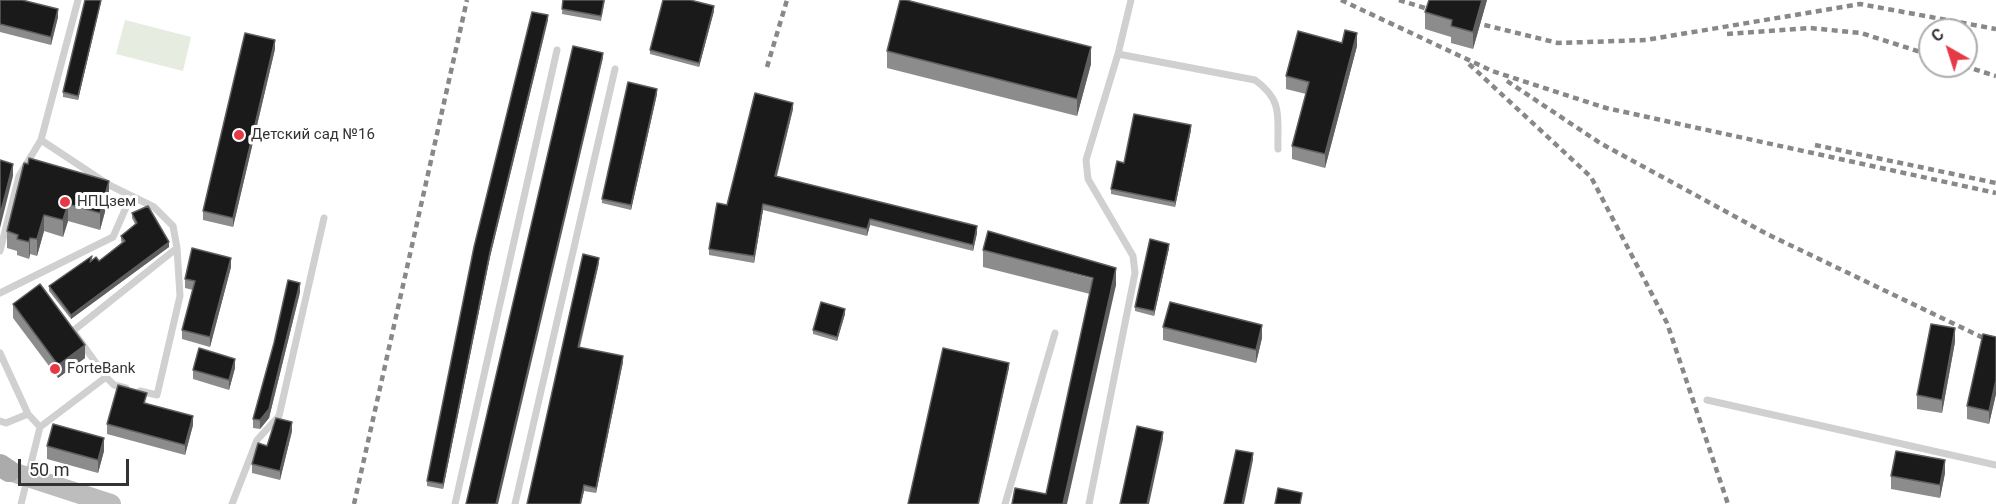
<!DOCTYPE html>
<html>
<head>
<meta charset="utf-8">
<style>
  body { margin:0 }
  #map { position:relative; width:1996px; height:504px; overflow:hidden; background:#fff; font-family:Roboto,sans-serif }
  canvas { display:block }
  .north { position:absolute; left:1918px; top:18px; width:60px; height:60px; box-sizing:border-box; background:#fff; border:2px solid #adadad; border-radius:50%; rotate:321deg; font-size:16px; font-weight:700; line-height:24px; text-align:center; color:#333 }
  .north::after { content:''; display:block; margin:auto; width:21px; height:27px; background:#e63946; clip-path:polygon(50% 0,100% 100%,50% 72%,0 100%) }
  .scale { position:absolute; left:18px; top:459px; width:111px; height:27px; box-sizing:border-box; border:3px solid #333; border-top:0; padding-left:8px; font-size:18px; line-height:21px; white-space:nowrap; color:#333; -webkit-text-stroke:4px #fff; paint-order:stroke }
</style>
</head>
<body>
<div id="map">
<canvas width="1996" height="504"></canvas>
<div class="north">С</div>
<div class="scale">50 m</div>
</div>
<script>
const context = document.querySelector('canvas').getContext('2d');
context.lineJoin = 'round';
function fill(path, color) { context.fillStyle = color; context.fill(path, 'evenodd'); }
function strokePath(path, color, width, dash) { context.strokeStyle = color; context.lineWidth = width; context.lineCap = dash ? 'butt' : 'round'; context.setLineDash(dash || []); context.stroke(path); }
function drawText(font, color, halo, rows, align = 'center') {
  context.font = font + ' Roboto,sans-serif'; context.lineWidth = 6; context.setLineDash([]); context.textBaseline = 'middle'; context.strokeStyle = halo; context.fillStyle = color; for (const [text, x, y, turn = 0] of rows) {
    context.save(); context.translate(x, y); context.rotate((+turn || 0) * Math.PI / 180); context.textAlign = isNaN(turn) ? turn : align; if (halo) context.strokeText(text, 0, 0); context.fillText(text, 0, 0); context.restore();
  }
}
fill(new Path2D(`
  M125,20L191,37L183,71L116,54Z`), '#e6ecdf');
strokePath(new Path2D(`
  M1118,54L1255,80C1284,101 1277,117 1278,149
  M0,251L19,176L41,140
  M0,293L113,237L131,196
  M0,353L28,414L40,427
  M106,377L114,385L126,388
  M140,391L157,395L180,296L177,248
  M1707,400L1996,465
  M0,421L6,423L28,414
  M21,504L40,427L106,377L73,331L177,248L173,226L154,207L109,185L41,140L78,0
  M232,504L257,440L279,416L324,218
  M455,504L557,50
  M515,504L615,69
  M1005,504L1055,333
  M1089,504L1135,273L1133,256L1088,179L1086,160L1118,54L1131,0`), '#d0d0d0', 7);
strokePath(new Path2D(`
  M0,468L111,504`), '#bdbdbd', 20);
strokePath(new Path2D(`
  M0,465L9,471`), '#ababab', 22);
strokePath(new Path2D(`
  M1341,0L1492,71L1606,108L1996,193
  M1399,0L1441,13
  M1464,20L1558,43L1646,40L1860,4L1996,29
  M1727,34L1810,28L1861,33L1930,55
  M1469,64L1591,177L1667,323L1728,504
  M1964,66L1996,76
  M767,67L787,0
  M1507,81L1600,143L1767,234L1996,344
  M1815,145L1996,183
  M354,504L467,0`), '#888', 4.5, [6, 4.5]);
fill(new Path2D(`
  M0,0L58,17L51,45L0,32Z
  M101,0L78,100L63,97V92Z
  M563,0H605L601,21L562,14Z
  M1487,0L1473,49L1451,43V37L1425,29V12Z
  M714,11L699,67L650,54V50Z
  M548,20L490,257L443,489L427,486V481Z
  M1342,43L1357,46L1325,168L1292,159V146L1306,94L1286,89V76Z
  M275,49L233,227L203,220V211Z
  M887,51L1091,64L1077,116L887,68Z
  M657,94L631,210L602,203V199Z
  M793,109L777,176L977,233L973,251L870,225L867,236L763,210L754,263L709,255V249L727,205Z
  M1191,130L1175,207L1111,194V189Z
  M24,163L109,197L100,230L68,221L63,237L44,231L37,256L30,254L29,259L17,255V251L7,248V231Z
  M132,213L169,247L71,319L49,291V286L92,260L99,261L122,242L121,241V236L135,224L132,218Z
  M1169,248L1154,316L1135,311V307Z
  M983,250L1116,285L1046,494L1090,294L983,267Z
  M599,263L580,347L623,362L596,493L584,491L581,504H527Z
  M231,267L210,347L182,339V330L193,290L185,288V279Z
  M300,292L269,418L260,429L253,428V419L274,343Z
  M13,304L85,358L58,378L13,318Z
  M845,314L837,341L813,334V330Z
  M1163,327L1262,338L1256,363L1163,340Z
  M1996,337V394L1989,424L1967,419V406Z
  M1955,342L1942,413L1917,409V395Z
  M235,368L229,390L193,379V370Z
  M147,402L146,403L193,425L185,455L107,434V424Z
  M292,431L280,480L252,473V464L267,446Z
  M47,446L104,451L98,473L47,459Z
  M1945,473L1940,498L1891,489V476Z`), '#8c8c8c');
fill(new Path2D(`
  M101,0V2L78,100V96Z
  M1482,0H1487L1473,49V32Z
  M714,6V11L699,67V63Z
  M58,9V17L51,45V37Z
  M548,15V20L490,257L443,489V484L490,252Z
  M1357,33V46L1325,168V154Z
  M275,40V49L233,227V218Z
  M1091,47V64L1077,116V99Z
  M603,53V58L498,504H496Z
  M657,89V94L631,210V205Z
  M793,103V109L775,182V176Z
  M1191,125V130L1175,207V202Z
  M13,164V176L0,228V215Z
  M109,181V197L100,230V213Z
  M68,204V221L63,237V220Z
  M763,204V210L754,263V256Z
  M44,215V231L37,256V239Z
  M870,219V225L867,236V229Z
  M977,226V233L973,251V245Z
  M30,238V254L29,259V242Z
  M169,242V247L71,319V315Z
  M1169,244V248L1154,316V311Z
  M231,258V267L210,347V337Z
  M599,258V263L578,352V347Z
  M1116,268V285L1067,504H1063Z
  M300,283V292L269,418L260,429V420Z
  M845,309V314L837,341V337Z
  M1262,325V338L1256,363V350Z
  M1955,328V342L1942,413V400Z
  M85,345V358L58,378V365Z
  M623,356V362L596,493V488Z
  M235,359V368L229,390V380Z
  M1009,363V368L979,504H978Z
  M1996,380V394L1989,424V411Z
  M193,416V425L185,455V445Z
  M292,422V431L280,480V471Z
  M1163,432V439L1149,504H1147Z
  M104,438V451L98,473V460Z
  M1253,453V460L1244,504H1242Z
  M1945,460V473L1940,498V485Z
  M584,485V491L581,504H580Z`), '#5f5f5f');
const building = new Path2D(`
  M0,0H22L58,9L51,37L0,24Z
  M85,0H101L78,96L63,92Z
  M563,0H604L601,16L562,9Z
  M663,0H690L714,6L699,63L650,50Z
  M900,0H906L1091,47L1077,99L887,51Z
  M1429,0H1482L1473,32L1451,26L1452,20L1425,12Z
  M532,12L548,15L490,252L443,484L427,481L474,247Z
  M1345,30L1357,33L1325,154L1292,146L1309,82L1286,76L1298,31L1342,43Z
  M245,33L275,40L233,218L203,211Z
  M573,46L603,53L496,504H466Z
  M628,82L657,89L631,205L602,199Z
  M755,93L793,103L775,176L977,226L973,245L870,219L867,229L763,204L754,256L709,249L717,203L727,205Z
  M1134,114L1191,125L1175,202L1111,189L1117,161L1124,163Z
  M29,158L109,181L100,213L68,204L63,220L44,215L37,239L30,238L29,242L17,239L18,235L7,231L24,163L28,164Z
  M0,160L13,164L0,215Z
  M148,206L169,242L71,315L49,286L92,256L90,262L96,257L99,261L125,241L121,236L137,223L132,213Z
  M988,231L1116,268L1063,504H1012L1015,488L1046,494L1093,278L983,250Z
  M1150,239L1169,244L1154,311L1135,307Z
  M192,248L231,258L210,337L182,330L195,281L185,279Z
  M583,254L599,258L578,347L623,356L596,488L584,485L580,504H527Z
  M288,280L300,283L269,409L260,420L253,419L274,343Z
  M40,284L85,345L58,365L13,304Z
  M821,302L845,309L837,337L813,330Z
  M1170,302L1262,325L1256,350L1163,327Z
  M1931,324L1955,328L1942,400L1917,395Z
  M1983,334L1996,337V380L1989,411L1967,406Z
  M199,348L235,359L229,380L193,370Z
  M943,348L1009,363L978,504H908Z
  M118,385L147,393L144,403L193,416L185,445L107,424Z
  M276,418L292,422L280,471L252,464L258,443L267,446Z
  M53,424L104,438L98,460L47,446Z
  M1137,426L1163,432L1147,504H1120Z
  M1236,450L1253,453L1242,504H1224Z
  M1896,451L1945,460L1940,485L1891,476Z
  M1278,488L1302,493L1300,504H1275Z`);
fill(building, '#1a1a1a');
strokePath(building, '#5f5f5f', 1.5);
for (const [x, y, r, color] of [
  [239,135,6,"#e63946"],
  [65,202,6,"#e63946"],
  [55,369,6,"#e63946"]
]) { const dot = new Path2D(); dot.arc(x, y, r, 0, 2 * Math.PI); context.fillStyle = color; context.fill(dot); strokePath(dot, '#fff', 2); }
drawText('15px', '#333', '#fff', [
  ["Детский сад №16",251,135],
  ["НПЦзем",77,202],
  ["ForteBank",67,369]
], 'left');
</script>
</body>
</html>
